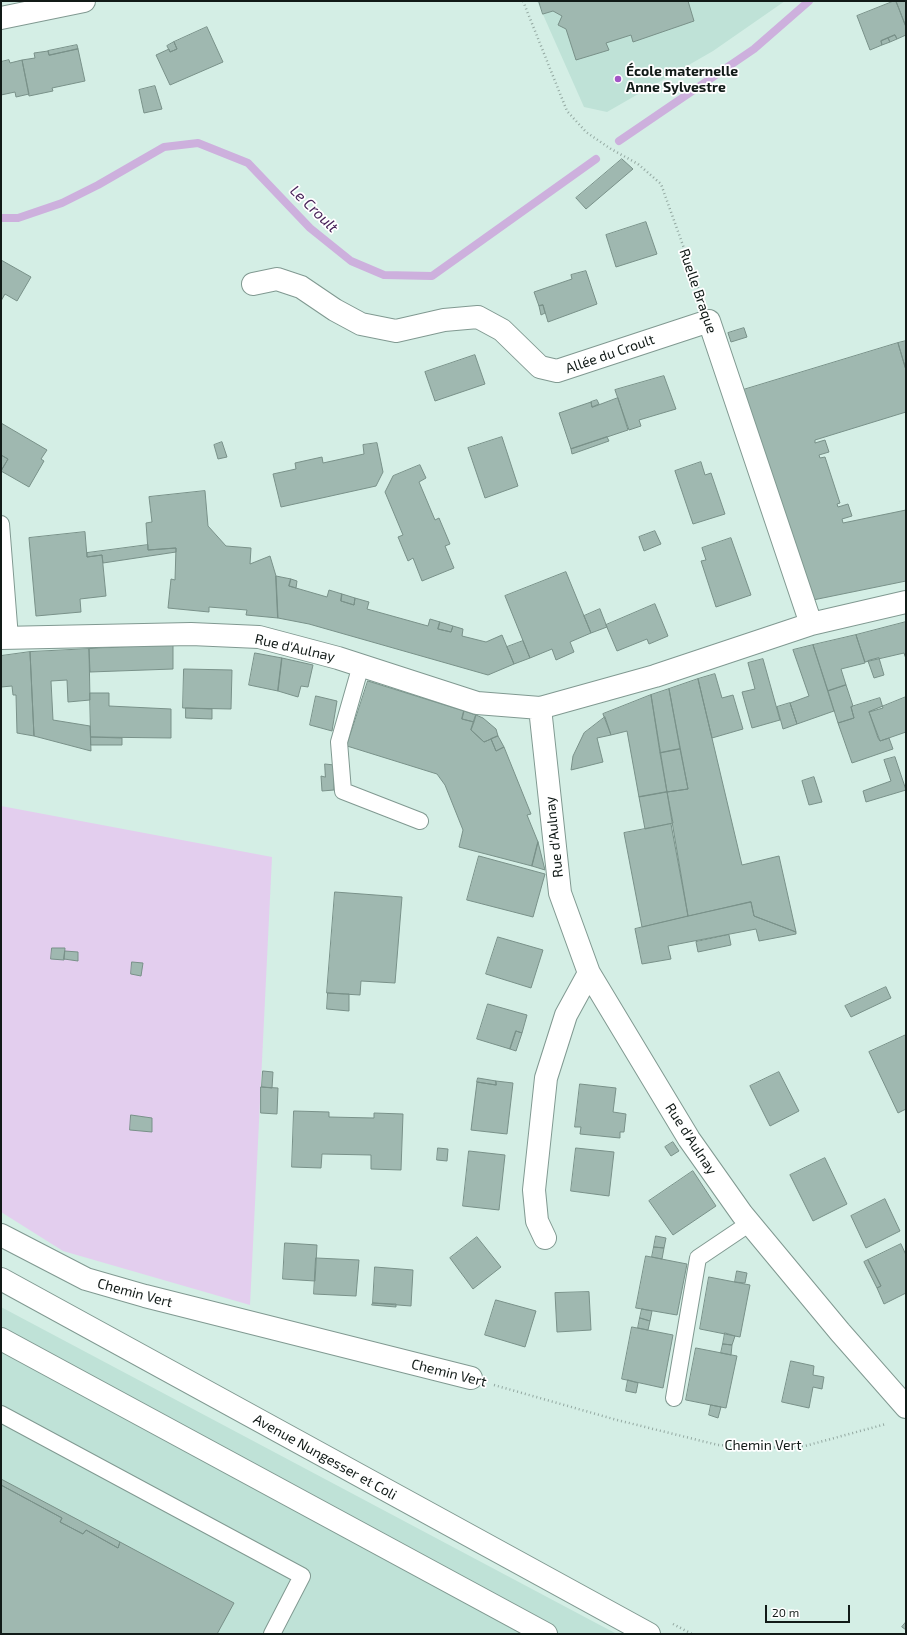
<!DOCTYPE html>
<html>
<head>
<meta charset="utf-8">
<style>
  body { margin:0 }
  #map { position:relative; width:907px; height:1635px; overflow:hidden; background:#d4eee5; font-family:"Exo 2",sans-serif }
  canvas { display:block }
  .frame { position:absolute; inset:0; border:2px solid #111a17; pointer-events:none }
  .scale { position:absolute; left:765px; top:1605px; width:85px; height:18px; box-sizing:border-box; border:2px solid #111a17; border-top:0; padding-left:5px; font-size:12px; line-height:14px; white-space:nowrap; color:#111a17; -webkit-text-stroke:3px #fff; paint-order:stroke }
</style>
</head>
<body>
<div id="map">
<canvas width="907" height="1635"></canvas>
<div class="frame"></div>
<div class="scale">20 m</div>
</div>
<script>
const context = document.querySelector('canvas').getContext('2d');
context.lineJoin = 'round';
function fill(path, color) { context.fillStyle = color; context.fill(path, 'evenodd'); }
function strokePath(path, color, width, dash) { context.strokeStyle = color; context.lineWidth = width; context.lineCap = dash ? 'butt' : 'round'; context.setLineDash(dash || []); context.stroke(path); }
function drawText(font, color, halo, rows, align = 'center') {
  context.font = font + ' "Exo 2",sans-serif'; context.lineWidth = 3.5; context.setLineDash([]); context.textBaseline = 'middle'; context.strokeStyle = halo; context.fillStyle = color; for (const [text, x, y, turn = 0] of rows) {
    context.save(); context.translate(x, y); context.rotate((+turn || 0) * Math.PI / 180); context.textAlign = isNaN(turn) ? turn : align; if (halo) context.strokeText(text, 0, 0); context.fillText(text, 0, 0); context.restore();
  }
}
fill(new Path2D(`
  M537,1H785L713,51L607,112L584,107Z
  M1,1307L596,1623L617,1634H1Z`), '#bfe2d7');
fill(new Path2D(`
  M1,806L272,857L250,1305L63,1251L1,1212Z`), '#e3ceee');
strokePath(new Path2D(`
  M619,141L754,49L809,1
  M1,218H18L62,203L98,185L164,147L198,143L248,163L310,228L351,261L384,275L432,276L596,159`), '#cdb0dd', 8);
const building = new Path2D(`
  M539,1H688L694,21L633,42L631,35L606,43L609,50L576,60L566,29L558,25L562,16L553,11L543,14Z
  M894,1H896L906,27V35L897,39L895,35L881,41L882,45L870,50L857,16Z
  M896,1H906V27L899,9Z
  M207,27L223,62L170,85L156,55L169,49L170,52L177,49L174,42Z
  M895,35L897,39L890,42L888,38Z
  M888,38L890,42L882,45L881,41Z
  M174,42L177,49L170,52L167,46Z
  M77,45L78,49L49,55L48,51Z
  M78,49L85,81L52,88L53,91L29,96L22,60L35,58L34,53L48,51L49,55Z
  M9,60L10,63L22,60L29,94L16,97L15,92L1,95V62Z
  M155,86L162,109L144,113L139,90Z
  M622,159L633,169L586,209L576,198Z
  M646,222L657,254L616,267L606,235Z
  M1,260L31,277L17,301L5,294L1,301Z
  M586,271L597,304L548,322L543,305L539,306L534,292L572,279L571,275Z
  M543,305L545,313L541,315L539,306Z
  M744,328L747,337L731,342L728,333Z
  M906,341V370L898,343Z
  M898,343L906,370V412L815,440V443L825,440L829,452L819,455L820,458L825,457L840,503L837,504L838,507L848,504L852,516L842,519L843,523L906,510V581L813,600L743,390Z
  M475,355L485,384L435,401L425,372Z
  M664,376L676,409L639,420L641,426L629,430L615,390Z
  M618,398L628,430L571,449L559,413L591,402L592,407Z
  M597,400L599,404L592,407L591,402Z
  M1,423L47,450L41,459L44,461L29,487L1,471L8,459L1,455Z
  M502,437L518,486L485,498L468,448Z
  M607,437L609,441L572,454L571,449Z
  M222,442L227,457L218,459L214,445Z
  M377,443L383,472L376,486L281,507L273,474L296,469L295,463L322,457L323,463L364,454L363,445Z
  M1,455L8,459L1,471Z
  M701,462L705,475L711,473L725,514L693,524L675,471Z
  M420,465L426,478L419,482L435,520L439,518L450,544L445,546L454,568L422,581L413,558L408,561L398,537L403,535L385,492L393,476Z
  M205,491L208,526L226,546L251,548L250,564L270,556L276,576L278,618L246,615L247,610L209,607V612L168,608L171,579L175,580L176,548L148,550L146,523L152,522L149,497Z
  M655,531L661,544L644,551L639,537Z
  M85,532L87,557L102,555L106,596L80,599L81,612L36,616L29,538Z
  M731,538L751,595L716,607L701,561L706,560L702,548Z
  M148,545V550L176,548V552L103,563L102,555L87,557V553Z
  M566,572L591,633L570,642L574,652L556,660L552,649L530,658L505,596Z
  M276,576L291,579L289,586L327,597L329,590L342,594L341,601L354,605L355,598L369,602L367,609L428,626L430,619L440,622L438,629L451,632L453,626L463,629L462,636L486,642L502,635L514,664L488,675L309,624L278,618Z
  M291,579L297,581L296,588L289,586Z
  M342,594L355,598L354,605L341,601Z
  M655,604L668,636L649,644L647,639L617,651L606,625Z
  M600,609L607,627L591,633L584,616Z
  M440,622L453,626L451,632L438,629Z
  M906,622V659L904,653L865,662L856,635Z
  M856,635L865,663L841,669L846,685L828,691L813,645Z
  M523,641L530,658L514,664L507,647Z
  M173,645V669L90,672L89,649Z
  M813,645L834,711L797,724L790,703L809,696L793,650Z
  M89,649L90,700L68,702L67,680L51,681L53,720L90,726L91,751L34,736L30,652Z
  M30,652L34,736L17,733L16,695H13L12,686L1,687V656Z
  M255,653L282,658L278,691L249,685Z
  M282,658L313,665L308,687L301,686L298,697L278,691Z
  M879,658L884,675L874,678L868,661Z
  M763,659L780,720L752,728L742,692L755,689L748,663Z
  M184,669L232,670L231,709L183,708Z
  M715,674L722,698L733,695L743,729L712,738L698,679Z
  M698,679L742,865L779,856L796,932L754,916L751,902L688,916L667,792L688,789L669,689Z
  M368,681L464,711L462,719L474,722L471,730L484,742L491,739L496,751L504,747L531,814L527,815L538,842L532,866L459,847L463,830L445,785L437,774L347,746Z
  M846,685L853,706L851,707L854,718L838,723L828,691Z
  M669,689L680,749L660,753L651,695Z
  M90,693H109V706L171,709V738L91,737Z
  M651,695L667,792L639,797L627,731L611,735L603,714Z
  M316,696L337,701L332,731L310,725Z
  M906,697V732L880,741L869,712Z
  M880,698L883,708L869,712L878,738L880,741L889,738L893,749L852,763L838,723L854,718L851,707Z
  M790,703L797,724L783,729L777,707Z
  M186,708L212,709V719L186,718Z
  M464,711L476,715L474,722L462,719Z
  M476,715L483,718L496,729L498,736L484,742L471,730Z
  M605,717L611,735L597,738L603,762L571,770L573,756L584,733Z
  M498,736L504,747L496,751L491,739Z
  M91,737L122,738V745H91Z
  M680,749L688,789L667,792L660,753Z
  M895,757L906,790L866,802L863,791L891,781L884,760Z
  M325,764L334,765V790L322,791L321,776L325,777Z
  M814,777L822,802L809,805L802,781Z
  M667,792L673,823L645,829L639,797Z
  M671,824L688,916L642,927L624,833Z
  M538,842L545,870L532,866Z
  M479,856L545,874L533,917L467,900Z
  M335,892L402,897L395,983L361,981L360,995L327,993Z
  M751,902L754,916L796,932V934L759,941L756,929L668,946L671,959L642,964L635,929Z
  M729,935L731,945L698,952L696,942Z
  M498,937L543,950L531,988L486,974Z
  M52,948H65L64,960L51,959Z
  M65,951L78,952V961L64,959Z
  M132,962L143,963L141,976L131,974Z
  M886,987L891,998L851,1017L845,1006Z
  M328,993L349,994V1011L327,1009Z
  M488,1004L527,1015L522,1033L516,1031L510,1049L477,1039Z
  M516,1031L522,1033L516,1051L510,1049Z
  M906,1035V1109L898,1113L869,1052Z
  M263,1071L273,1072L272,1088L262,1087Z
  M779,1072L799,1111L770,1126L750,1086Z
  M478,1078L496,1081V1085L477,1082Z
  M496,1081L513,1083L507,1134L471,1130L477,1082L496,1085Z
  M580,1084L616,1088L613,1112L626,1114L624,1132H620V1138L580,1134L581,1127H575Z
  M261,1087L278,1088L277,1114L261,1113Z
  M294,1111L329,1112V1117L374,1118V1113L403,1114L401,1170L371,1169V1155L322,1154L321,1168L292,1167Z
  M131,1115L152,1118V1132L130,1130Z
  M673,1142L679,1151L671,1156L665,1147Z
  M438,1148L448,1149L447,1161L437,1160Z
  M576,1148L614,1152L609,1196L571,1191Z
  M469,1151L505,1155L499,1210L463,1206Z
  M825,1158L847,1204L813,1221L790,1175Z
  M693,1171L716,1206L673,1235L649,1201Z
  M885,1199L900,1231L866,1248L851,1216Z
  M656,1236L666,1238L664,1248L654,1247Z
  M477,1237L501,1267L473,1289L450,1258Z
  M285,1243L317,1245L315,1281L283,1279Z
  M901,1244L906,1255V1293L884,1304L877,1288L881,1286L868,1260Z
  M654,1247L664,1248L662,1259L652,1257Z
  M646,1256L687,1264L677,1315L636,1308Z
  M316,1258L359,1260L356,1296L314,1294Z
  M868,1260L881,1286L877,1288L864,1262Z
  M375,1267L413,1270L411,1306L373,1303Z
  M737,1271L747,1273L745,1283L735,1282Z
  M709,1277L750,1285L740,1337L700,1329Z
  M589,1292L591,1330L557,1332L555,1293Z
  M496,1300L536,1311L525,1347L485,1335Z
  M373,1303L396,1304V1307L372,1305Z
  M642,1309L652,1311L650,1321L640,1318Z
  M640,1318L650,1321L648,1330L638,1328Z
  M632,1327L673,1335L663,1388L622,1379Z
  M725,1333L735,1336L732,1345L723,1344Z
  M723,1344L732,1345L731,1355L721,1353Z
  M696,1348L737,1356L726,1408L686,1400Z
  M791,1361L814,1366L813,1375L824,1377L822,1389L813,1387L809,1408L782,1402Z
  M628,1380L638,1383L636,1393L626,1391Z
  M711,1405L721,1407L718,1418L709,1415Z
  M1,1479L120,1542L118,1548L86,1530L83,1534L60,1522L62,1518L1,1485Z
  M1,1485L62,1518L60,1522L83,1534L86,1530L118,1548L120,1542L234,1603L217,1634H1Z
  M906,1622V1630L902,1627Z`);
fill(building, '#9fb8b0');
strokePath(building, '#799189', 1);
const lane = new Path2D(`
  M1,524L10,638
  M361,665L339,742L343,791L420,821
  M674,1398L698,1258L750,1223
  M1,1414L302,1576L272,1634`);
const street = new Path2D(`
  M1,18L84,1
  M253,284L277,279L301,287L335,310L361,324L396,331L444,320L478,317L502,330L540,367L557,371L709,321L811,624
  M1,638L191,634L259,637L338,658L477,703L540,708L655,676L811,624L906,602
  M540,708L560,893L589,973L689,1139L742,1214L840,1332L906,1407
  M1,1235L86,1279L145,1296L471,1378
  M545,1238L537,1221L534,1190L546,1078L566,1015L589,973`);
const primary = new Path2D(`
  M1,1279L649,1634
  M1,1339L546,1634`);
strokePath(lane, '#809991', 18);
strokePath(street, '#809991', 24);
strokePath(primary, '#809991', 24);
strokePath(new Path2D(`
  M523,1L567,111L586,132L611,149L638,164L661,184L701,296
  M494,1385L617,1420L718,1445L764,1448L805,1446L886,1424
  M673,1624L692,1634`), '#93a8a1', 2.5, [1, 3]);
strokePath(lane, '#fff', 16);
strokePath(street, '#fff', 22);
strokePath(primary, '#fff', 22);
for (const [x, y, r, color] of [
  [618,79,4,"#a355c6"]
]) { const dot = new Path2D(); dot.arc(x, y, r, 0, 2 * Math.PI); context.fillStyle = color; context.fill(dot); strokePath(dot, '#fff', 1.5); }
drawText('bold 14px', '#111a17', '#fff', [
  ["École maternelle",626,71],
  ["Anne Sylvestre",626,87]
], 'left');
drawText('14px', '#111a17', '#fff', [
  ["Ruelle Braque",698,291,71],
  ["Allée du Croult",610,354,-19],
  ["Rue d'Aulnay",295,648,13],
  ["Rue d'Aulnay",554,837,-96],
  ["Rue d'Aulnay",691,1139,57],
  ["Chemin Vert",135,1293,15],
  ["Chemin Vert",449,1373,14],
  ["Chemin Vert",763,1445],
  ["Avenue Nungesser et Coli",325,1457,29]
]);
drawText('italic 15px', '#4a255b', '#fff', [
  ["Le Croult",314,209,44]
]);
</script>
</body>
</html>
